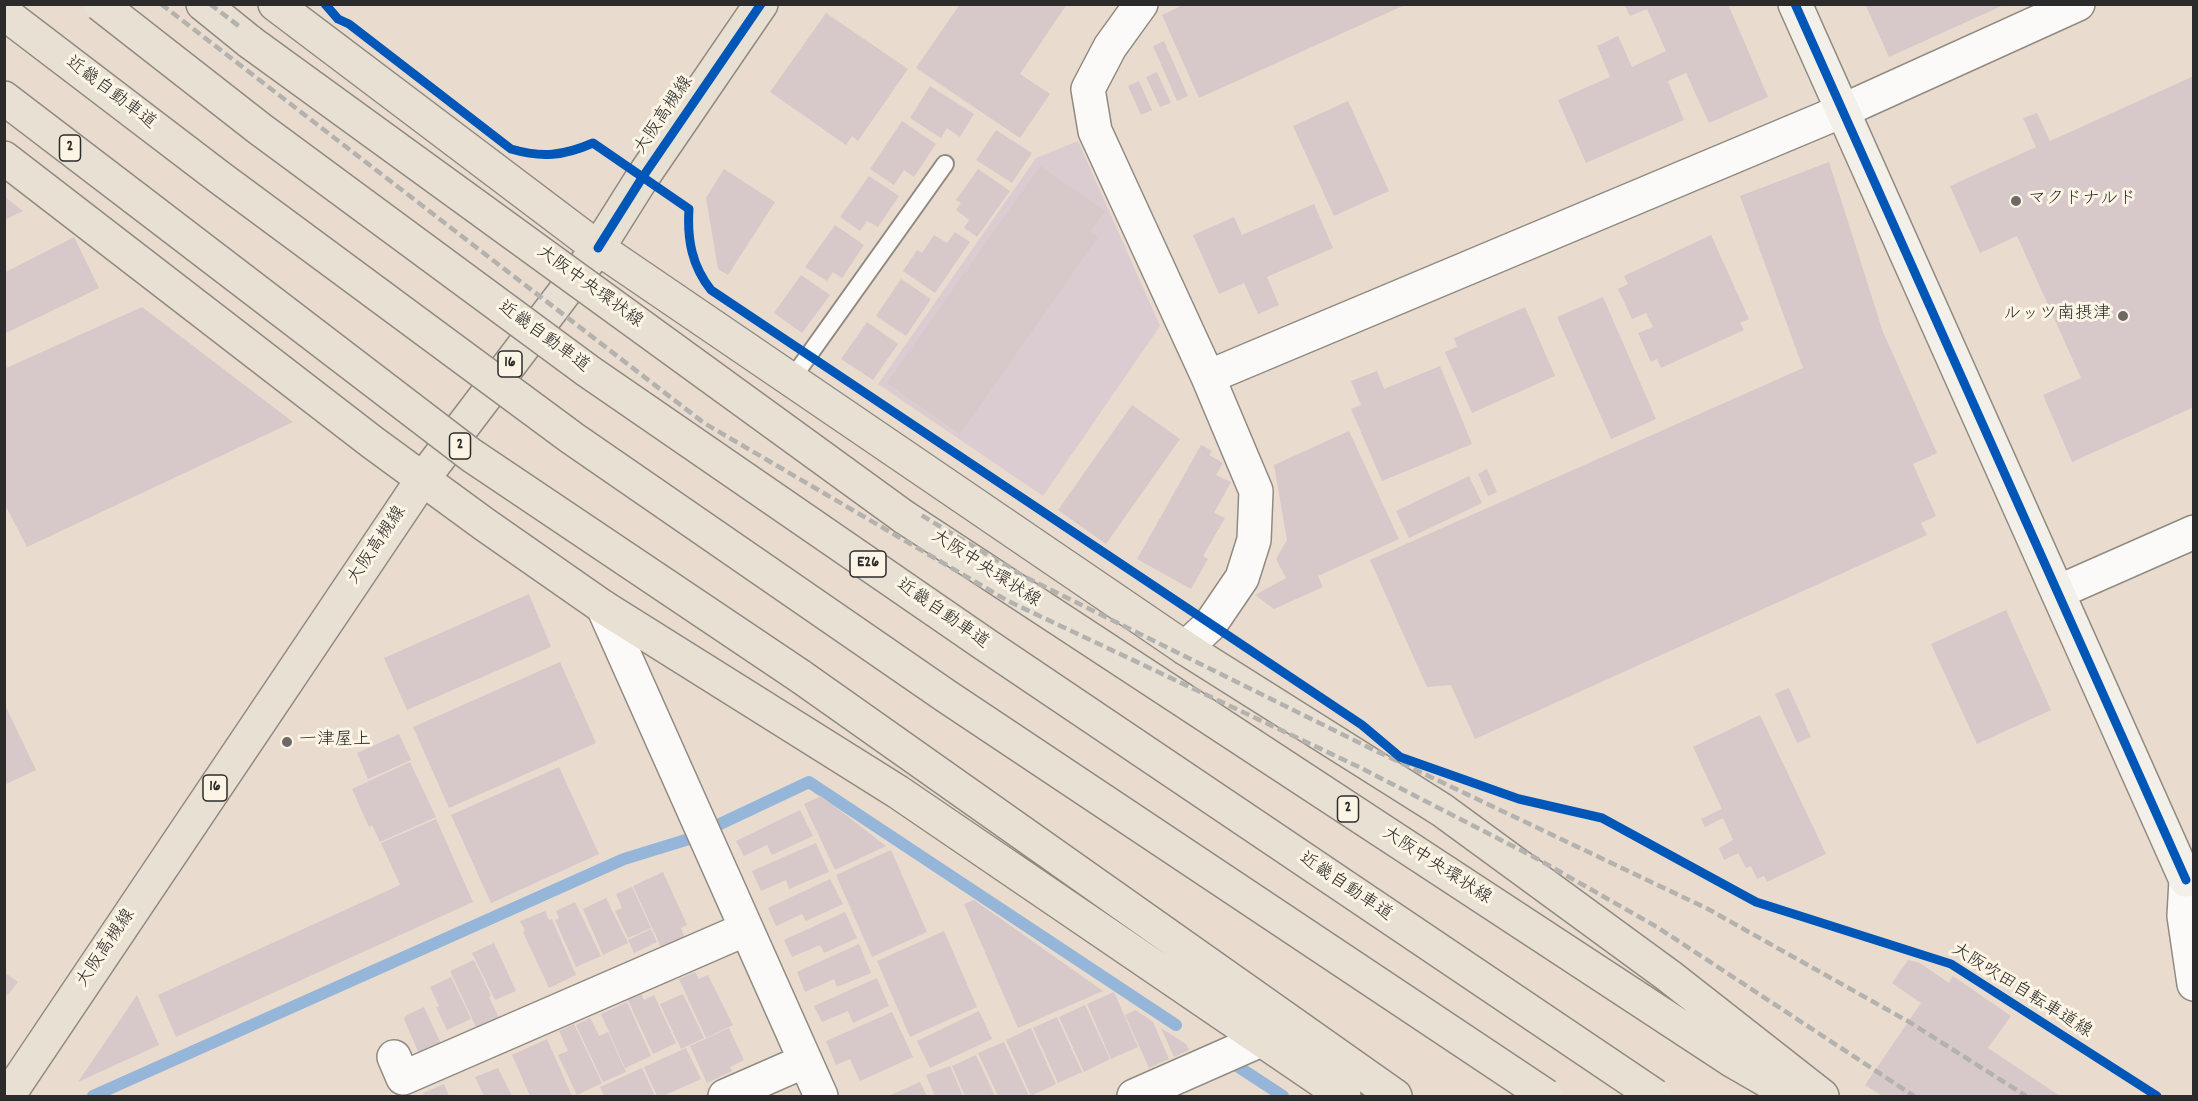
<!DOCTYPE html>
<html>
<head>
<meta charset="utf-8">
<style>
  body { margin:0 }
  #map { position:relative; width:2198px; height:1101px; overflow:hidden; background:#e9dcce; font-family:Dekko,sans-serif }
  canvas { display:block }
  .frame { position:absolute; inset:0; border:6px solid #2b2b2b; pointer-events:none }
</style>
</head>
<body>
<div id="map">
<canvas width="2198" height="1101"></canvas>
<div class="frame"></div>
</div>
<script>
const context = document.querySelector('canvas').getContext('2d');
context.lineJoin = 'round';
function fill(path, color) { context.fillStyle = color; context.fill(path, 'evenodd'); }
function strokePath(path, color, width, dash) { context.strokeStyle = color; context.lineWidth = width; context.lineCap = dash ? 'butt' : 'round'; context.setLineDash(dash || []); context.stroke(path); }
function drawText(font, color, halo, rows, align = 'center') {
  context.font = font + ' Dekko,"Klee One",sans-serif'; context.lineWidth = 6; context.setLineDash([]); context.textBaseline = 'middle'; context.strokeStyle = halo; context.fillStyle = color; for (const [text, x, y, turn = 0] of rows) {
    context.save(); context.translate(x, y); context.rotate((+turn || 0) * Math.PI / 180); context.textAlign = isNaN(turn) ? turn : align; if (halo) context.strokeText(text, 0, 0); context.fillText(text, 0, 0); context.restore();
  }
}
fill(new Path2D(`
  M1078,141L1160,326L1043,496L878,384L1036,158Z`), '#daccd0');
strokePath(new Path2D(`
  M720,824L809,782L1176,1025
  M1237,1066L1283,1096
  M93,1096L624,859L689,839`), '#96b6d9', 12);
fill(new Path2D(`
  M960,4H1067L1020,74L1050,94L1020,138L916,68Z
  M1185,4H1407L1199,98L1162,15Z
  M1624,4H1728L1768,97L1709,123L1686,73L1668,81L1684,120L1586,163L1558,100L1610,77L1597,46L1618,36L1632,67L1666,51L1647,9L1630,16Z
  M1865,4H2006L1889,57Z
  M826,13L908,69L858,141L852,136L846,145L770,92Z
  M1164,41L1188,96L1177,101L1153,46Z
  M1157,72L1171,103L1160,107L1146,77Z
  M2194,76V407L2072,462L2043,395L2081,378L2017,236L1980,253L1950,186L2036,147L2023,118L2037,113L2050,141Z
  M1139,81L1152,110L1141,115L1128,86Z
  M930,86L974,114L960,137L947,128L941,138L910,118Z
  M1348,101L1389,191L1334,216L1293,126Z
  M902,121L936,144L914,177L904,170L894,185L870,169Z
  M996,130L1032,153L1012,183L976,160Z
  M1829,162L1883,332L1937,453L1913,464L1936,516L1921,523L1927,535L1475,739L1451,685L1427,687L1370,560L1803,368L1740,196Z
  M1040,166L1105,211L1090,232L1098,237L960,434L887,383Z
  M724,169L775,202L728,275L718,269L706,198Z
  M978,169L1010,191L977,237L964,228L969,220L956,210L961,203L956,200Z
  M869,176L899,196L878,227L867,221L860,231L840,217Z
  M4,196L23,211L4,220Z
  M1314,204L1333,248L1267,277L1279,305L1258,314L1244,283L1219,294L1193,235L1234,217L1242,235Z
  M835,225L864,245L842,278L833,272L827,281L805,267Z
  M955,232L970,242L935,293L903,271L917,250L922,253L934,235L947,243Z
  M1711,235L1749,319L1740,323L1744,330L1661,368L1657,359L1651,362L1638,333L1653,327L1646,313L1632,319L1618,289L1628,284L1624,276Z
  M74,237L99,288L4,334V273Z
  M801,275L830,295L802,333L774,313Z
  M901,279L931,299L906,336L876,316Z
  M1603,297L1656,419L1611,439L1557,317Z
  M142,307L293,422L27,547L4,503V369Z
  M1525,307L1555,376L1472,413L1445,352L1457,347L1454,338Z
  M867,322L898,344L873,380L841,359Z
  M1440,366L1472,444L1382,481L1351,409L1361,405L1351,381L1377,371L1384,389Z
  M1132,405L1180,439L1106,544L1058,510Z
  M1349,431L1399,539L1318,576L1323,587L1274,609L1255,595L1286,578L1276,559L1287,540L1274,465Z
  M1201,445L1212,451L1209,455L1223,463L1216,475L1231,482L1214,513L1225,518L1203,556L1208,559L1191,589L1137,559Z
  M1487,469L1497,492L1488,496L1478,474Z
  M1469,476L1482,503L1409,538L1396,511Z
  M529,594L551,647L407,710L384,658Z
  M2006,610L2051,710L1977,744L1931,644Z
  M560,662L596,743L449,808L413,727Z
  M1789,688L1811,737L1797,743L1775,694Z
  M4,703L36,770L4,785Z
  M1760,715L1826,854L1767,882L1764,876L1757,879L1751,866L1746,868L1738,853L1724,860L1719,848L1733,840L1723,818L1705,827L1701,819L1722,809L1693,747Z
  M399,734L411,760L368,779L357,753Z
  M410,762L436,817L380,842L372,825L369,827L352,789Z
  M559,767L599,854L491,903L451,815Z
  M821,796L886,846L835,870L804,804Z
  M800,810L813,836L772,855L767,845L744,856L736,841Z
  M436,819L473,902L176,1037L158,995L400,885L381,843Z
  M816,843L829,872L789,889L786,880L761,891L752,871Z
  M891,850L927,932L872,957L836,875Z
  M663,872L687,925L681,928L685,938L662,949L633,886Z
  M830,879L843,904L806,921L802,914L776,926L768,908Z
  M632,887L651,928L628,938L615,911L622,908L616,894Z
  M606,898L628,943L603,955L583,909Z
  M974,900L1103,991L1018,1028L964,904Z
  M575,902L601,956L576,967L555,920L559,918L556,911Z
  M545,911L549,920L552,919L576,975L549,988L523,932L525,931L520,921Z
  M845,912L857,938L824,953L820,945L792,957L784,940Z
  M651,929L657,942L634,953L628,940Z
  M944,931L977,1007L910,1037L877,961Z
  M494,943L516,991L495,1000L472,953Z
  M859,944L871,973L837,987L834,979L805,992L797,972Z
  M474,960L491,996L489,997L499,1018L477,1029L450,971Z
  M1908,960L1920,963L1949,983L1953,976L2011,1016L1988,1048L2060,1096H1882L1865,1085L1921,1003L1892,983Z
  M4,972L18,982L8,995L4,993Z
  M695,972L699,979L708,975L733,1025L706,1038L679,979Z
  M451,977L471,1019L447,1030L436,1007L439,1006L430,987Z
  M877,978L889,1006L853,1023L848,1011L822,1022L814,1006Z
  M640,990L644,1000L654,995L676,1043L653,1054L626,996Z
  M1114,992L1138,1047L1111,1059L1087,1004Z
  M683,994L704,1038L681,1049L660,1004Z
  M137,995L159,1045L78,1082Z
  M627,1002L651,1056L625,1068L601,1014Z
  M1085,1005L1110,1059L1084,1072L1059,1017Z
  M424,1007L442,1046L420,1056L404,1019L407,1015Z
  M1136,1010L1153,1022L1169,1059L1149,1068L1125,1015Z
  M979,1011L992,1039L930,1068L917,1041Z
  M892,1012L913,1057L860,1081L850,1059L836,1065L826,1041Z
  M1057,1017L1082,1072L1058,1083L1033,1028Z
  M590,1018L599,1036L608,1032L626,1072L603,1082L576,1025Z
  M574,1024L602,1083L577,1095L558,1055L568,1051L559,1031Z
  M729,1028L744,1060L730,1067L732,1071L707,1083L690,1046Z
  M1031,1028L1056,1084L1031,1096L1006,1040Z
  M1161,1028L1186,1044L1189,1050L1174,1057Z
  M547,1039L572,1096H530L512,1055Z
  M1004,1042L1029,1096H998L978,1053Z
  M686,1048L701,1079L663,1096H657L644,1067Z
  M976,1055L995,1096H965L952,1066Z
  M950,1066L963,1096H935L926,1075Z
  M498,1068L512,1096H484L475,1077Z
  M642,1068L655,1096H604L600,1087Z
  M920,1082L927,1096H888Z
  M444,1084L449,1096H424L423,1093Z`), '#d7c8ca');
const lane = new Path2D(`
  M791,380L945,164`);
const street = new Path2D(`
  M1141,4L1110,47L1088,89L1095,131L1208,377L1256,491L1254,540L1242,578L1210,625L1185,648
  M1208,377L1842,111L2078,4
  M2058,592L2194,532
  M603,607L821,1096
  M2194,886L2186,880L2184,916L2194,984
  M394,1057L403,1078L746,929
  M725,1096L805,1061
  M1134,1096L1261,1040`);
const secondary = new Path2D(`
  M1795,4L2186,880`);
const primary = new Path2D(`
  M203,4L250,42
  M275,4L598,248L1185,648L1442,810L1669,976L1822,1096
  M4,98L135,198
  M4,158L372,442L484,524L603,607L898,792L1344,1096
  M904,517L1733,1061L1794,1096
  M800,676L1395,1096
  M8,1096L422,480L598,248L642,178L761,4`);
strokePath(lane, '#908a82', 20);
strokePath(street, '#908a82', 36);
strokePath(secondary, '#908a82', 36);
strokePath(primary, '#908a82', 36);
strokePath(new Path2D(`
  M535,154L560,155L593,143
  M689,209C688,231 689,250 698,270
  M1468,781L1519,799L1602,818L1756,902L1951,964L2157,1096`), '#bdbbb8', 4, [1.5, 4.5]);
strokePath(lane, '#fcfaf8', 16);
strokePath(street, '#fcfaf8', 33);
strokePath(secondary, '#f3f0e9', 33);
strokePath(primary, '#e7e0d3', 33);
strokePath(new Path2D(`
  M161,4L704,423L1008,601L1359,767L1534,857L1657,927L1914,1096
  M210,4L727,399L1023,576L1374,750L1708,909L1911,1023L2026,1096`), '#b3b2af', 4.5, [9, 4.5]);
const primaryBridge = new Path2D(`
  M250,42L904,517
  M135,198L471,455L800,676`);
const highwayBridge = new Path2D(`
  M100,4L260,129L588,371L986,645L1655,1096
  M4,13L219,177L572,438L946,696L1546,1096`);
strokePath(primaryBridge, '#908a82', 36, []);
strokePath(highwayBridge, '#908a82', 36, []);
strokePath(primaryBridge, '#e7e0d3', 33);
strokePath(highwayBridge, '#e7e0d3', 33);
strokePath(new Path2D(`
  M325,4L338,19L349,24L511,149C542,158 563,156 593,143L689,209C687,240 692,266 711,290L1362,725L1400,757L1519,799L1602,818L1756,902L1951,964L2157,1096
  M1795,4L2186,880
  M598,248L642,178L761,4`), '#0057b8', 9);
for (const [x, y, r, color] of [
  [2016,201,6,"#6e6964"],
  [2123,316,6,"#6e6964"],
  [287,742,6,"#6e6964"]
]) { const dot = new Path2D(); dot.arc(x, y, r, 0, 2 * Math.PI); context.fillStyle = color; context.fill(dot); strokePath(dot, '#fcf5e5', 2); }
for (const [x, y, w] of [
  [70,148,21],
  [510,364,24],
  [460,446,21],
  [868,564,36],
  [215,788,24],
  [1348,809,21]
]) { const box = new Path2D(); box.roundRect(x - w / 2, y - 13, w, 26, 4.5); context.fillStyle = '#fcf5e5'; context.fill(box); strokePath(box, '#2b2b2b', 1.5); }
drawText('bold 16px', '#2b2b2b', null, [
  ["2",70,148],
  ["16",510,364],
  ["2",460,446],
  ["E26",868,564],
  ["16",215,788],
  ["2",1348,809]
]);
drawText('18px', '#2b2b2b', '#fcf5e5', [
  ["近畿自動車道",110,94,37],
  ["大阪高槻線",665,116,-56],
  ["大阪中央環状線",589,288,36],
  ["近畿自動車道",543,338,36],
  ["大阪高槻線",378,546,-56],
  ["大阪中央環状線",985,570,33],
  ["近畿自動車道",942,615,35],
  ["大阪中央環状線",1436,867,33],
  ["近畿自動車道",1345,888,34],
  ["大阪高槻線",107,949,-56],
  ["大阪吹田自転車道線",2021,992,32]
]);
drawText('18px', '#2b2b2b', '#fcf5e5', [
  ["マクドナルド",2028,201],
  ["ルッツ南摂津",2111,316,"right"],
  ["一津屋上",299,742]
], 'left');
</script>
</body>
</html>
